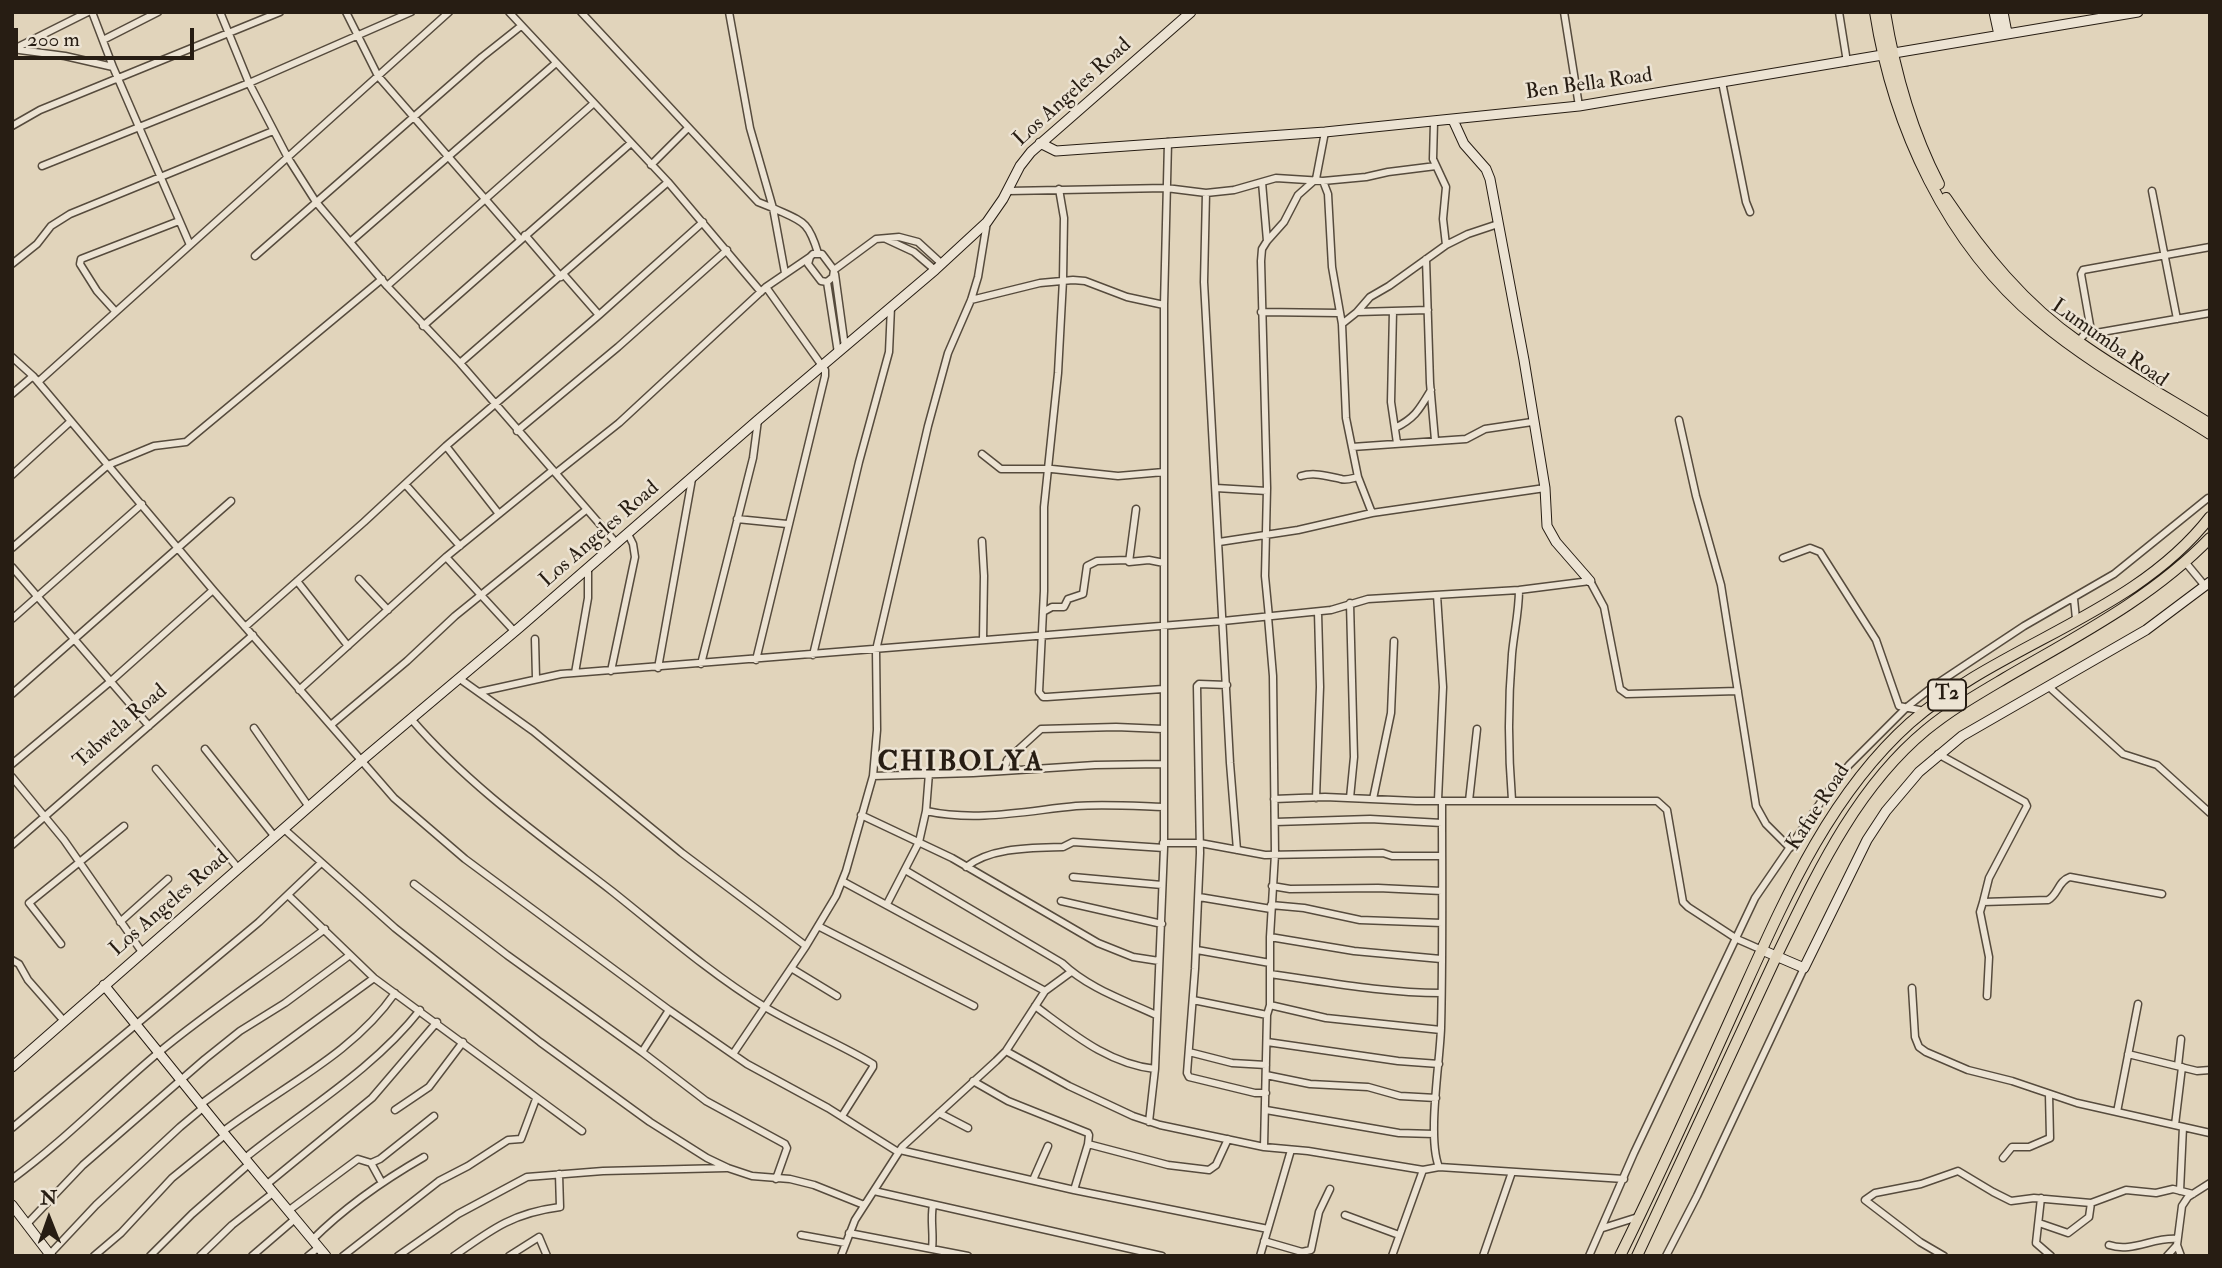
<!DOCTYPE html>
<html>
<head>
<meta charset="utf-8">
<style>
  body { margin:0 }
  #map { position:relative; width:2222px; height:1268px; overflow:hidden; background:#e1d4bb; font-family:"IM FELL Double Pica",serif }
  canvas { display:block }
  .frame { position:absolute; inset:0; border:14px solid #271d13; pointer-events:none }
  .north { position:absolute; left:14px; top:1184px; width:70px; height:70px; -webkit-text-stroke:5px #ece3d3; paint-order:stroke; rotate:359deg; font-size:19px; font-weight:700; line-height:28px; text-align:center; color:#271d13 }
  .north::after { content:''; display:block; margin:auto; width:24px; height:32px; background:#271d13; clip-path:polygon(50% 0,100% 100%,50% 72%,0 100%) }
  .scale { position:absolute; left:14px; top:28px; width:180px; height:32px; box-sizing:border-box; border:4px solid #271d13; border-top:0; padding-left:9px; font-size:21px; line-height:24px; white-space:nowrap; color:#271d13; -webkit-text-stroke:5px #ece3d3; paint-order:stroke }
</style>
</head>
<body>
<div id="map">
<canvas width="2222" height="1268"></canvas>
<div class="frame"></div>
<div class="north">N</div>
<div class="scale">200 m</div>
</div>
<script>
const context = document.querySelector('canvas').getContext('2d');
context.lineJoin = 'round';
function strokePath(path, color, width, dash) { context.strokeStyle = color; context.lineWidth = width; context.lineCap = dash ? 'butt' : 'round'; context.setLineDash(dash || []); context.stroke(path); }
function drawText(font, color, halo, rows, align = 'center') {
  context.font = font + ' "IM FELL Double Pica",serif'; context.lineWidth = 5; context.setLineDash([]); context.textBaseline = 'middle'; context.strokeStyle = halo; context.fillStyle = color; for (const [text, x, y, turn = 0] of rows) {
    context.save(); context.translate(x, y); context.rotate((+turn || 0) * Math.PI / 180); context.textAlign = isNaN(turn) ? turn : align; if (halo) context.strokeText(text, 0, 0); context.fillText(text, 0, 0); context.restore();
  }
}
const street = new Path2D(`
  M92,12L113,67
  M220,12L249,83L288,158L316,202L387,286L460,363L617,544
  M346,12L378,76L520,239
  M509,12L668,182L761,292
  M581,12L758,202L773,208L785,273
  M729,12L750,128L773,208C803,222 808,220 818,253
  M1564,12L1579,106
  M1839,12L1847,62
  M103,40L158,12
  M16,48L88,12
  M12,49L65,56L113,67L190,245
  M1722,82L1746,202L1750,212
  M1434,122L1433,159L1446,187L1443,219L1446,245
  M12,126L40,110L280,12
  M651,165L687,129
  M42,166L249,83L411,12
  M1323,181L1328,194L1332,267L1342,324L1346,418L1358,477L1372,513
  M1262,182L1267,241
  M1059,189L1064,218L1063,280L1058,373L1044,507V591L1039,692L1043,697H1047L1163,689
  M1008,191L1166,188L1206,193L1234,190L1276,178L1323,181L1366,177L1388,172L1436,166
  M2152,191L2177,319
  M1206,193L1204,282L1230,763L1237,850
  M525,235L561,277
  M886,239L914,252L935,270
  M350,242L556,63
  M255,256L482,57L521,26
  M1426,259L1430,383L1435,440
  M12,264L37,244L51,226L70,214L273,131
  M834,270L822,254H813L810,257L808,264L821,281L827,282L833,277L834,270L876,239L899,237L918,242L942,264
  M835,274L845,347
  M564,275L599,315
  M827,282L838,353
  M387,286L594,103
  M971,300L1040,283L1073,280L1085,281L1127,297L1164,305
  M115,311L97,291L80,264L81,259L179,221
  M1393,311L1391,402L1397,443
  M1261,312L1339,313
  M1357,312L1428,310
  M1342,324L1357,312L1370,297L1389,286L1446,245L1468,234L1498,224
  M423,326L631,143
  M2088,330L2090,325L2081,274L2083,270L2210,247
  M2077,343L2088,330L2096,333L2210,313
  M12,357L33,376L213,590L394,798L465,859L669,1010L747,1064L828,1108L898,1152
  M460,363L668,182
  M38,382L449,12
  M12,394L33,376
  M1679,420L1696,496L1721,585L1756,806L1766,824L1790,848
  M1395,428C1415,418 1419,410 1431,390
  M517,431L618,347L727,250
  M446,446L499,514
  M1352,447L1466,439L1485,429L1532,422
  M982,454L1001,469H1052L1118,476L1164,472
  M556,473L619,423L766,287L810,257
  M12,475L71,421
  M1301,476C1314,472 1328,476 1341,479C1346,481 1353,478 1358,477
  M405,484L460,546
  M1216,488L1267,491
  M1136,509L1129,562L1149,560L1164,563
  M737,519L787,524
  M982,541L984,576L983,640
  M1219,542L1298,530L1372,513L1545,488
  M12,548L108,465L154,446L186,442L382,279
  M446,557L515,632
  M1783,558L1810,548L1820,552L1876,640L1899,706L1924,711
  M2186,563L2205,586
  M12,567L149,726
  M359,579L388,610
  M297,581L348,646
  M1437,595L1443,687L1438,800
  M2074,599L2076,619
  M1043,612L1052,607H1064L1068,599L1083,594L1087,566L1097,561L1128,560
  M1269,617L1265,576L1267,488L1261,261L1262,249L1267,241L1284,222L1298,195L1316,179L1325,132
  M12,619L142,504
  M245,627L364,522L446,446L599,315L703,222
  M535,639L536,678
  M813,655L859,462L889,352L891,307
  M756,660L825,376V370L766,287
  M701,664L753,458L758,420
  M658,668L692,479
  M611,671L635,557L633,544L628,534
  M575,673L588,598V569
  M460,679L533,731L682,853L806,946
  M1227,685L1199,684L1197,686L1200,853L1195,969L1187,1073L1189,1077L1255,1093H1266
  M2048,686L2123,754L2157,765L2210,813
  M299,690L446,557L553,470
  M479,692L561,674L1223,621L1331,610L1368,599L1519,590L1590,581L1604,607L1620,689L1627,694L1738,691
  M12,694L231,501
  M412,720C470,787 543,838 613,892C662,931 711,974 765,1007C800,1028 838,1043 873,1064V1067L842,1116
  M332,724L407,661L455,616L586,510
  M254,728L309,807
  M205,749L275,837
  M1938,754L2025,802L2027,806L1989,878L1983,902
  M12,764L111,681L213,590
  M156,769L238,868
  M1004,771L1007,760L1041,729L1116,727L1163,729
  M873,776L973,773L1095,765L1162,764
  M12,777L64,840L142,952
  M1316,798L1320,687L1318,612
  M1350,798L1354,757L1350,603
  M1274,799L1325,797L1416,801H1657L1667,810L1683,902L1688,907L1737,939L1762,950
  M1373,799L1391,713L1394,641
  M1512,800C1508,751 1508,702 1512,654C1514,632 1519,612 1519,590
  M1469,801L1477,729
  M926,811C977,822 1025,811 1076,806C1105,804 1134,806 1163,807
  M861,815L952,858L1098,943L1133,957L1159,961
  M1275,822L1370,819L1442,823
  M284,829L395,928L448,970L540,1042L650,1122L707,1158L728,1168L752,1176L790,1179L814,1185L864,1205
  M1163,843H1200L1265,855L1383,853L1392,856H1442
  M12,845L253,635
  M966,867C991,847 1032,848 1063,847L1073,842L1164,848
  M905,870L1062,963C1088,988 1124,1000 1156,1015
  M1073,877L1162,885
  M842,881L1045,991
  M414,884L507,955L642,1052L669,1010
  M1272,886L1290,889L1378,888L1442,891
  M289,896L374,978L582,1131
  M1199,897L1271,909
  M1061,901L1162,924
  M887,904L919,842L926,811L929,773
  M1271,905L1304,908L1360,920L1442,923
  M120,922L168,879
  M818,926L974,1006
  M1270,937L1354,951L1441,959
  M61,944L29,903L124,826
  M1197,950L1270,963
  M12,960L19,964L28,980L64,1021
  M791,968L837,996
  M1270,974C1327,982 1383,993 1441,993
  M1912,988L1915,1037L1919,1047L1926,1052L1968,1070L2012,1081L2077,1103L2210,1133
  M1987,996L1989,957L1980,912L1983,902L2048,900C2058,895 2058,881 2070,877L2162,894
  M1193,1000L1267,1015
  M1270,1005L1326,1018L1441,1030
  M1035,1006C1072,1033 1108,1064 1155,1069
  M1267,1042L1398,1061L1439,1064
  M1006,1051L1069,1086L1133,1116L1160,1125L1264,1147L1308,1151L1423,1170L1439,1167L1624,1179
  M642,1052L706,1101L785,1144L787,1148L776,1179
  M1189,1052L1232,1063L1266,1065
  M733,1054L806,946L836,896L846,871L873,776L877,730L876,650L928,426L948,353L971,300L978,277L987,222
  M2128,1054L2197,1071L2210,1070
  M2178,1066L2181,1039
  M1266,1075L1310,1084L1368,1087L1400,1096L1436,1098
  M973,1081L1008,1101L1088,1133L1089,1135L1088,1144L1168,1165L1209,1170L1216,1165L1228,1139
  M201,1104L374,978
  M395,1110L429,1087L463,1042
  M1266,1110L1399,1133L1434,1134
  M2117,1112L2138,1004
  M939,1113L968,1128
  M1149,1122L1155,1069L1164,848V305L1168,142
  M2175,1125L2182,1067
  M12,1128L259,922L321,863
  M222,1132C281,1087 352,1055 395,993
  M1264,1147L1267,1015L1270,1005V937L1275,854L1273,676L1268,617
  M900,1150L1074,1190L1268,1229
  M245,1158C303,1111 373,1070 420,1010
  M2003,1158L2012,1147H2029L2050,1138L2049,1094
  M371,1163L380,1159L434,1116
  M1439,1167C1427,1138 1440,1062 1441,1028C1443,952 1442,876 1442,801
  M12,1179C64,1141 109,1094 158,1053C211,1009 270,971 325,929
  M1033,1180L1048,1146
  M266,1185L372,1098L437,1022
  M1074,1190L1088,1144
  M874,1191L1162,1256
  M2180,1191L2183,1127
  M2041,1198L2036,1243L2051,1256
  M288,1211L358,1159L371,1163L382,1183
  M1345,1215L1399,1235
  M2039,1223L2068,1233L2089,1217L2091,1203
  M27,1224L83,1165L205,1059L240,1031L285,1003L350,955
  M1603,1228L1638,1217
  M849,1233L968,1256
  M801,1235L845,1243
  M312,1240C345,1207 384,1180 424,1157
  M1264,1241L1302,1252L1311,1250L1319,1212L1330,1189
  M2109,1245C2132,1253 2153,1237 2177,1239
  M2177,1245L2181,1256
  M932,1249C934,1233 930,1220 933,1205
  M50,1254L96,1205L180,1127L204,1107
  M94,1256L121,1233L172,1178L225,1135
  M150,1256L192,1214L249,1164
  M200,1256L232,1225L273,1193
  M252,1256L295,1219
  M308,1256L319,1247
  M343,1256L439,1181L468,1166L508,1140L521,1139L536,1099
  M398,1256L458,1214L527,1177L603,1171L726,1168
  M454,1256C492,1229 513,1213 560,1207L559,1174
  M509,1256L539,1237L547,1256
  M841,1256L855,1220L902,1147L996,1061L1006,1051L1045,991L1071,972
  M1260,1256L1291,1150
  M1392,1256L1423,1170
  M1483,1256L1512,1172
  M1589,1256L1634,1153L1755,898L1827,793L1849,765L1907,707L1935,685L2024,626L2114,574L2208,498L2210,499
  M1666,1256L1697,1196L1804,968
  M1944,1256L1920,1242L1865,1200L1875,1193L1921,1184L1958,1171L1993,1192L2011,1201L2034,1198L2091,1203L2126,1190L2156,1193L2173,1189L2193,1194
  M2167,1256L2177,1245L2182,1206L2188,1197L2210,1183`);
const secondary = new Path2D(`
  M1994,12L1999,35
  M2003,12L2007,33
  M1453,120L1464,144L1486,169L1490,179L1524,360L1545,488L1547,526L1556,542L1590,581
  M1040,143L1056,151L1325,132L1579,106L2138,12
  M1762,950L1804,968L1867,840L1886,811L1919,772L1962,736L2146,630L2210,582
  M104,985L227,1137L326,1256
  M12,1067L361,761L520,627L758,420L935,270L987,222L1003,199L1020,166L1031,152L1191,12
  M12,1205L51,1256`);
const primary = new Path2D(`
  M1875,12C1893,127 1947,244 2038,320C2090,364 2152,397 2210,434
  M1885,12C1895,73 1911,130 1939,184
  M1946,198C1983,253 2024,304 2079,342C2121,372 2166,397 2210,424
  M1620,1256C1660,1175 1697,1093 1734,1011C1780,910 1825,799 1910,723C2001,643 2134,615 2210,517
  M1637,1256C1685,1155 1730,1054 1778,953C1817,873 1856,788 1926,730C1950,710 1978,694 2005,678C2077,636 2152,598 2210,538`);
strokePath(street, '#564b3d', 9);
strokePath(secondary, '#271d13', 11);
strokePath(primary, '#271d13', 12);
strokePath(street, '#ece3d3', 6);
strokePath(secondary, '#ece3d3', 9);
strokePath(primary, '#e1d4bb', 10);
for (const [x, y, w] of [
  [1947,695,38]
]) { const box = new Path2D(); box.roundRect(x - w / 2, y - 15.5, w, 31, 5); context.fillStyle = '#ece3d3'; context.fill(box); strokePath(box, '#271d13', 2); }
drawText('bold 19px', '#271d13', null, [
  ["T2",1947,695]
]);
drawText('21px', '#271d13', '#ece3d3', [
  ["Ben Bella Road",1589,85,-8],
  ["Los Angeles Road",1073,93,-42],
  ["Lumumba Road",2109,344,35],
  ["Los Angeles Road",600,535,-41],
  ["Tabwela Road",121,727,-41],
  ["Kafue Road",1819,808,-57],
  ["Los Angeles Road",170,904,-41]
]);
context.letterSpacing = '2px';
drawText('bold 28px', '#271d13', '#ece3d3', [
  ["CHIBOLYA",961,764]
]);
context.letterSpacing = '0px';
</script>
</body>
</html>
